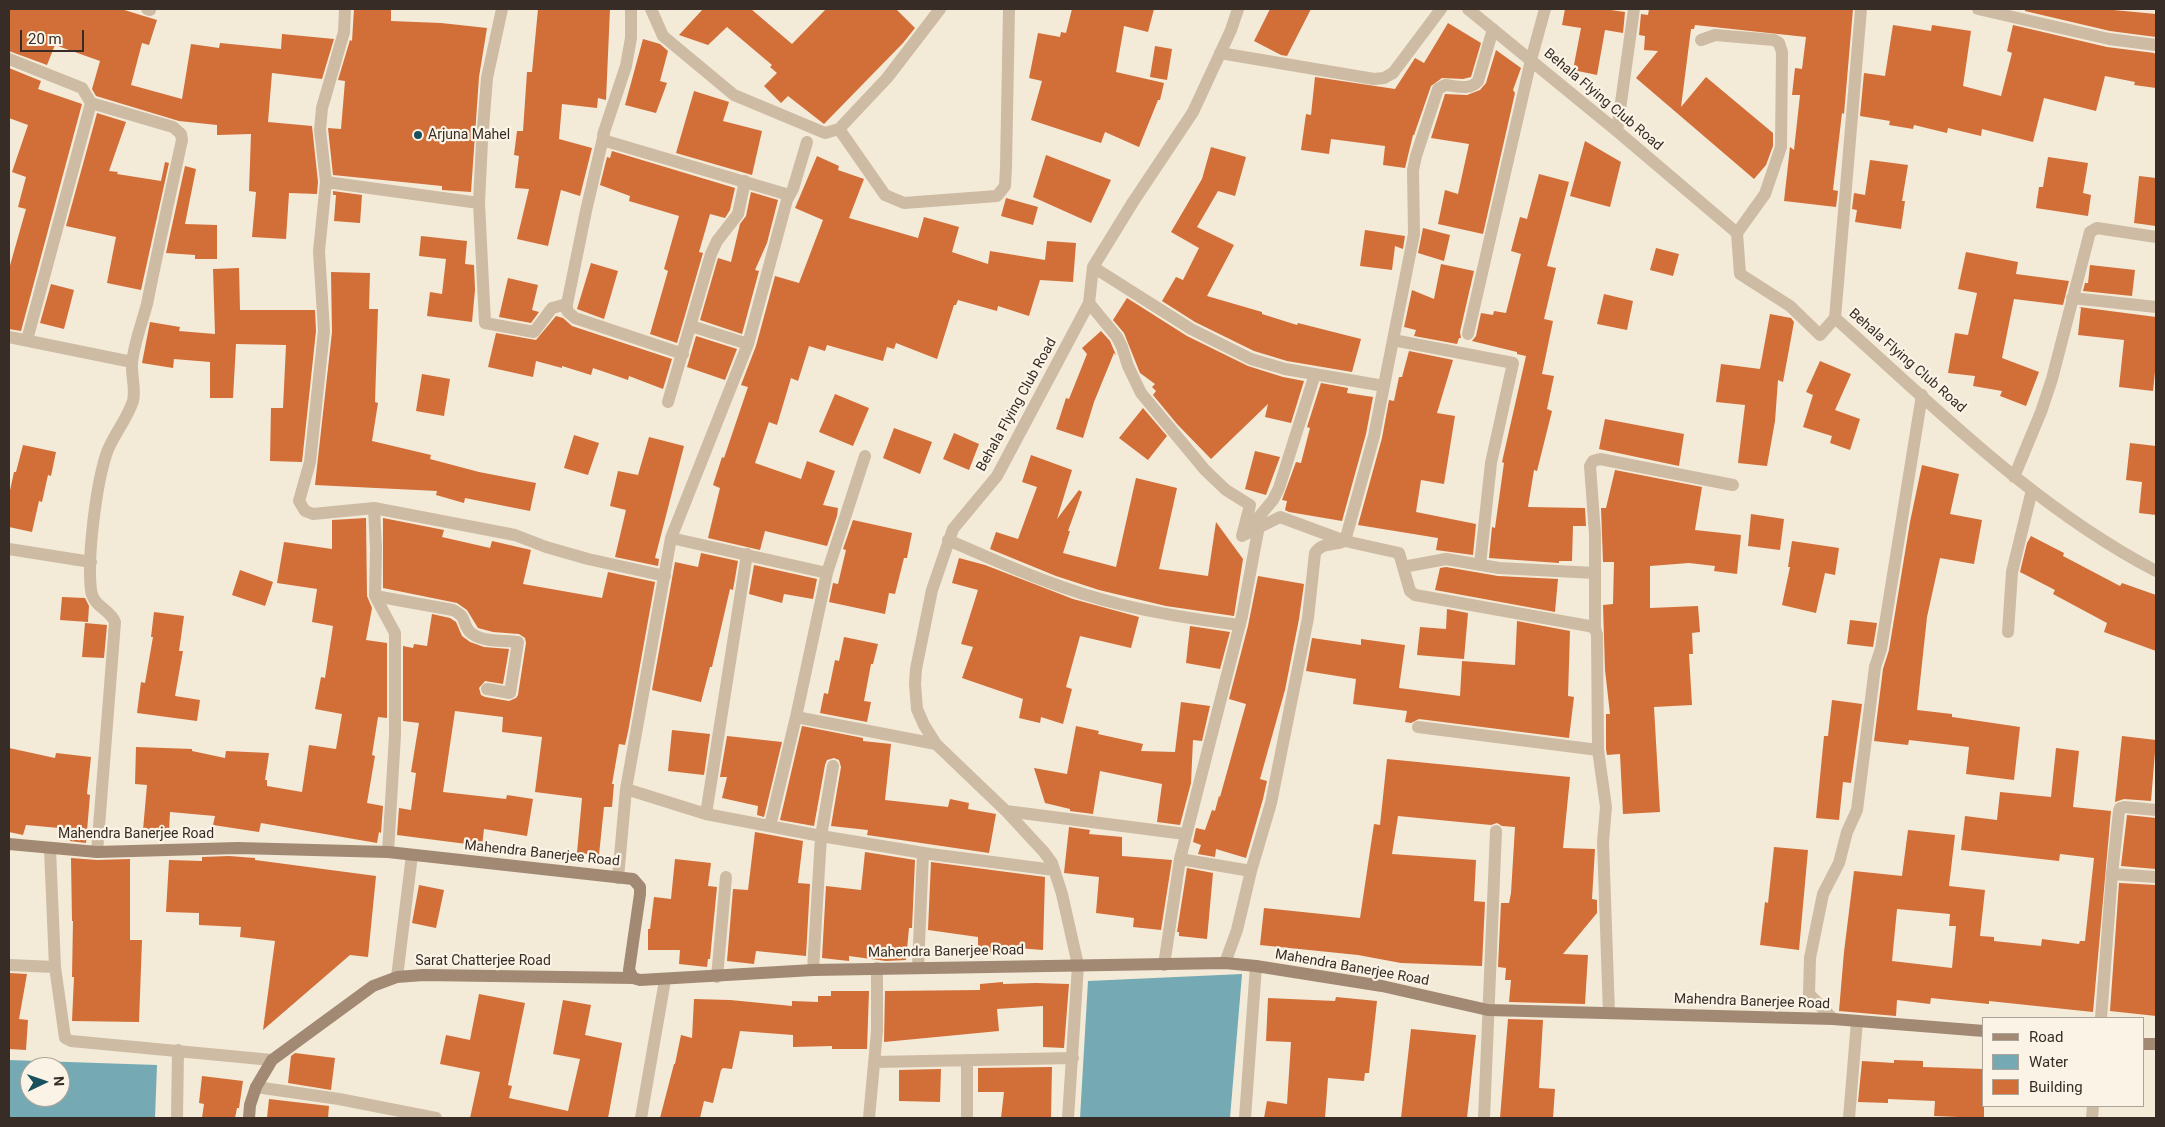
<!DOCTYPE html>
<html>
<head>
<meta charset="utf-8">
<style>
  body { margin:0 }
  #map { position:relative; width:2165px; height:1127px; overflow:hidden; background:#f4ead8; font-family:Roboto,sans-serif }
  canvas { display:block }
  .frame { position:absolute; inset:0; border:10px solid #372d26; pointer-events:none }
  .legend { position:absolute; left:1982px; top:1017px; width:162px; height:90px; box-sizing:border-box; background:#fbf3e5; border:1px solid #ada499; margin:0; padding:6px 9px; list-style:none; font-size:15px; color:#372d26 }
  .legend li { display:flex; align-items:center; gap:10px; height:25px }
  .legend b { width:25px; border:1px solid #ada499 }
  .north { position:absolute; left:20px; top:1057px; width:50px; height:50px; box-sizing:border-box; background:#fbf3e5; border:1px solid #ada499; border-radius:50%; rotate:87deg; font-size:14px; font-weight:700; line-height:20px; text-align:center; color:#372d26 }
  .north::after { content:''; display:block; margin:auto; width:18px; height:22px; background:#17515d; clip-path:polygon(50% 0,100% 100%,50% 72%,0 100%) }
  .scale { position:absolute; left:20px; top:30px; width:64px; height:22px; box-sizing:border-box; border:2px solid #372d26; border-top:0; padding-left:6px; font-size:15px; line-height:18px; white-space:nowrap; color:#372d26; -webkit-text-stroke:4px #fbf3e5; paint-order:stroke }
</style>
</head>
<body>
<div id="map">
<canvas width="2165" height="1127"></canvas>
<div class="frame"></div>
<ul class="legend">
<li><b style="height:6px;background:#a18974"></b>Road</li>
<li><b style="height:14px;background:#75aab4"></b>Water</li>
<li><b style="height:14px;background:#d26e38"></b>Building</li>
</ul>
<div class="north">N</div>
<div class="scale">20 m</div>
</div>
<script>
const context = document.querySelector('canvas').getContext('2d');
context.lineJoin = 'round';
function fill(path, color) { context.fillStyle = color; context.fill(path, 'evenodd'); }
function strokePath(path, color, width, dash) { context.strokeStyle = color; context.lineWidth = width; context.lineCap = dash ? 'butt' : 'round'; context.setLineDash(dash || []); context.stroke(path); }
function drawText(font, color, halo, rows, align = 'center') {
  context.font = font + ' Roboto,sans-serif'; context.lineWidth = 4.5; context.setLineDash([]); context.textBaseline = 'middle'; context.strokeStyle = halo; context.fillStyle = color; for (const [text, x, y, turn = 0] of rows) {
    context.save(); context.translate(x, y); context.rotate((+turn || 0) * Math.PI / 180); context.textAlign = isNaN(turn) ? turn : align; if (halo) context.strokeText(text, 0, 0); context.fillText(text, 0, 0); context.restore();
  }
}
fill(new Path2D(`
  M1242,974L1230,1118H1080L1088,981Z
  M9,1060L157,1065L155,1118H9ZM30,1067H60V1097H30Z`), '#75aab4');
fill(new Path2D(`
  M9,9H121L157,20L149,45L142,43L131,85L182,99L191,44L219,48L220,43L281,49L282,34L334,39L322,79L272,73L268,122L312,126L318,182L317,194L289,193L286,239L252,237L256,192L249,191L251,134L217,135V125L179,121L96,96L92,89L100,61L55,45L47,65L9,51Z
  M354,9L391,10V21L441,23L487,28L479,77L471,192L442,190V186L333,175L328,128L341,129L345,81L338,80L350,40L352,41Z
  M538,9H610L606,100L598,98L597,108L562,104L559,139L592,148L580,196L561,190L548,246L517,239L529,189L515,188L519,156L514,155L517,131H523L527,72H532Z
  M703,9H751L792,44L826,9H896L915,28L903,43L824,124L788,96L781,103L764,86L777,73L770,67L772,65L727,27L708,45L679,35Z
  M1072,9H1154L1148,32L1124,26L1116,72L1164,83L1160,100H1158L1139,147L1105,132L1101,143L1031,120L1042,81L1029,78L1038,33L1060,37L1061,32L1066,33Z
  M1270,9H1311L1287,56L1281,55L1254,41Z
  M1565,9H1604L1625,12L1623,33L1605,30L1597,75L1573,70L1581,28L1562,25Z
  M1649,9H1853L1844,114L1842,113L1833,190L1838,191L1836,207L1784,201L1790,147L1794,150L1800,95H1792L1795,68L1802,69L1806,37L1695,25L1694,29H1691L1681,107L1706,77L1773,133V146L1766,165L1754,179L1636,78L1658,51L1644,50L1645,36L1639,35L1641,14L1648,15Z
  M2025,9H2103L2156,14V37L2110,31L2025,11Z
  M1448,23L1481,43L1471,77L1463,79L1442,78L1431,86L1414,135H1413L1405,168L1383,165L1385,146L1331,139L1329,154L1301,150L1306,114L1311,115L1315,77L1395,89L1415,58L1424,63Z
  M1893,25L1931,31L1932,25L1971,31L1963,86L2001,96L2012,53L2007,51L2013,25L2107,47L2154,53L2156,55V88L2134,85L2135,82L2105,76L2096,111L2044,98L2033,142L1982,129L1981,136L1948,128L1947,133L1914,125L1913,129L1889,125L1890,121L1860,116L1864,73L1885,76Z
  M643,39L660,44L668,51L660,81L667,83L656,113L625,105Z
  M1155,46L1172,49L1167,80L1150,77Z
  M1496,50L1521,68L1513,90L1515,93L1483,234L1438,224L1445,190L1458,194L1469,144L1431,138L1445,94L1467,95L1480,90L1486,83Z
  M9,68L41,81L38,89L82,104L21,331L9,329V269L26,209L18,207L26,177L12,172L28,125L9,118Z
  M694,91L729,102L723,121L762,131L752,175L676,153Z
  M97,113L126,122L109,171L118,172L117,174L161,181L165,162L169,163L141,290L107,283L116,237L66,226Z
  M1585,141L1621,162L1610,207L1570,196Z
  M1211,147L1246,157L1235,196L1218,191L1197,227L1234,245L1207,296L1262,312V314L1297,325L1298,323L1361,339L1352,372L1287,361L1254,351L1195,322L1162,301L1176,277L1183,280L1199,248L1171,232L1202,179Z
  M612,151L735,188L730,210L725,218L710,214L699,252L703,253L677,343L650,334L668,271L664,269L679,216L629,201L630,196L600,185L607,157L610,158Z
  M1046,155L1111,180L1091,223L1033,197Z
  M817,156L839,166L838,170L864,179L849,218L918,238L924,217L959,227L952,252L988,264L990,251L1045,260L1047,241L1076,243L1073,282L1040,280L1029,316L998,306L997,311L958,300L956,305H954L937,359L896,343L894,349L887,347L883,361L827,345L825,351L809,346L798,381L791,378L777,425L769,422L755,463L801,479L807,461L835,471L823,505L838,508L837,516L827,546L765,531L760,550L708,538L720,488L713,485L722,457L724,458L748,387L741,385L756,346L775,276L799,283L823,220L795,208Z
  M2048,157L2088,163L2083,193L2091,195L2088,216L2036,208L2039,187H2043Z
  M1870,160L1908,165L1902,201H1905L1901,229L1855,222L1857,210L1852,209L1854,193L1865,195Z
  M185,166L196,169L185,224L217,225V259H195V255L166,253Z
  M1539,174L1569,182L1547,266L1556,268L1544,319L1553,321L1542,374L1554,376L1547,409L1552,411L1537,471L1534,470L1528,507L1585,508L1586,526H1573L1572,561H1559V563L1489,558L1492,527L1495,528L1504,463L1502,462L1526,356L1517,354V352L1472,341L1476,336L1481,313L1493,315L1494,311L1506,313L1521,254L1511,251L1520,217L1527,219Z
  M2139,176L2156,178V226L2134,223Z
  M333,191L362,195L360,223L334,221L336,195H333Z
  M751,192L778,200L767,243L755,270L759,271L742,334L700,320L718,258L731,262L740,224L746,216Z
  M1006,198L1038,207L1033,225L1001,216Z
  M1423,228L1450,235L1444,261L1418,253Z
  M1365,230L1405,236L1403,249L1395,246L1392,270L1360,266Z
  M421,236L467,241L465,264L474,265L475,290L472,322L427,316L430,292L442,294L446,259L419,256Z
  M1656,248L1679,254L1673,276L1650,270Z
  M1966,252L2018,262L2016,274L2069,281L2063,305L2014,299L2002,358L2039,372L2026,406L2000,396L2002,391L1973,386L1975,376L1948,373L1955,333L1968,335L1977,293L1958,289Z
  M591,263L618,271L604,319L577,309Z
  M1441,264L1474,271L1460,332L1461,338H1459L1457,344L1414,336L1416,330L1404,327L1412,290L1434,299Z
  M2090,265L2135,270L2132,296L2083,291L2085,283H2088Z
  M239,268L240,310H315L316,331L302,462L270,461L271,408H283L286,345L236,344L233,398H210V362L174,359L173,368L142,363L150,322L180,327L179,331L215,334L213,269Z
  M331,272L370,273L369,309H378L375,402L378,403L372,441L431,455L430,459L479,472L536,483L530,511L465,498L464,503L436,495L437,491L315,485L332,332Z
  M508,278L538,285L532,310L539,312L531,323L499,317Z
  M51,284L74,290L64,329L40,323Z
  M1604,294L1633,301L1627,330L1597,324Z
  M1127,298L1187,336L1248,366L1283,377L1304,381L1291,423L1265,417L1268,404L1211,459L1177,424L1153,395L1156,391L1152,387L1155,384L1140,373L1124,333L1113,320Z
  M2079,307L2156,317V362L2153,391L2119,387L2124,340L2078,335L2081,308Z
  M1770,314L1791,318L1794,322L1783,382L1778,380L1775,421L1767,466L1738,463L1745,405L1716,402L1721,364L1760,369Z
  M556,316L563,318L572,326L672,359L663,389L629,376L628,380L593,368L591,375L562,366V368L536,361L533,377L488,367L496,333L536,340Z
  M1101,331L1110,341L1116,355L1114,353L1094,402L1083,438L1056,429L1066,398L1069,399L1087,354L1082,348Z
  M696,336L737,349L725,380L687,367Z
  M1409,351L1453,360L1437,413L1455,416L1444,484L1421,480L1416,512L1476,524L1473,555L1436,550L1438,538L1358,525L1382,438L1389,400L1394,401L1399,377H1402Z
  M1820,361L1851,374L1835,410L1860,419L1850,450L1830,443L1832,436L1803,427L1813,395L1806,392Z
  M422,374L450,379L444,416L416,411Z
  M1321,383L1348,388L1347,393L1373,397L1366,434L1342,521L1289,512L1285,510L1287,501L1282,500L1296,462L1301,463L1310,428L1307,427Z
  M835,394L869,408L853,446L819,432Z
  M1143,408L1167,436L1148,460L1119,438Z
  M1605,419L1684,434L1679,466L1599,449Z
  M894,428L932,442L920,474L883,458Z
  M954,433L979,444L969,470L943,459Z
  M574,435L599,443L588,475L564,468Z
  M649,437L684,446L655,558L659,559L658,566L615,557L626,510L610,506L618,471L638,475Z
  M2130,443L2156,446V515L2139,513L2142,482L2126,480Z
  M23,445L56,452L51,476L48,475L42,502L39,501L32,532L9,527V495L14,472H16Z
  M1255,451L1280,457L1266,495L1245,489Z
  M1031,455L1072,470L1057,519L1079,490L1082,492L1068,531H1070L1063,553L1116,567L1136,478L1177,488L1159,569L1208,576L1216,522L1243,559L1234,616L1166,606L1099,590L1056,576L990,549L996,532L1018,539L1037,487L1022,482Z
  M1922,465L1959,474L1950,514L1982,520L1974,564L1940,558L1927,617L1917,710L1952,714V717L2020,727L2014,780L1966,774L1969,747L1909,740L1908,745L1874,741L1883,669L1889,650L1910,522Z
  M1615,470L1702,487L1695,530L1741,535L1737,574L1714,571L1715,566L1689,563L1650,566V608L1698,606L1700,632L1692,633L1693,654H1689L1692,705L1654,707L1660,812L1623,814L1620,754L1607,755L1606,749V714H1610L1605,670L1603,605L1613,604L1614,562H1603L1601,508H1606Z
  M1751,514L1784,519L1780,550L1748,546Z
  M366,518L367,596L372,608L366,640L387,643V718L378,717L372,755L375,756L367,803L383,806L381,833L379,832L377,843L261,823L259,832L213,825L215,816L170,812L169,832L143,830L147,785L135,784L136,747L192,749V751L225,758L226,751L269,753L265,780H267V786L302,792L309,745L336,749L342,714L315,709L321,677L325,678L333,626L312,622L317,589L277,583L284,542L332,549V520Z
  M383,518L444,530L442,537L490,548L492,541L531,550L523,584L602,598L608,572L655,582L628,732L625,745L619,744L612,784H614L612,807H604L599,855L577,853L582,798L535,792L542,737L502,732L503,717L455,711L443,792L506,799L507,795L533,799L527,836L484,829L482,846L397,835L399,808L411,810L416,773L411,772L419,723L403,721V646L413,648L414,644L427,646L432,614L450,618L456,622L462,636L470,642L484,647L509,649L503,684L485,681L479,688L481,695L485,697L509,701L516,698L518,695L526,643L525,638L519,634L493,632L478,628L467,610L457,603L383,588Z
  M853,520L912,533L907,558H904L895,594L889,593L885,614L829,602L833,583L838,584L846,550L843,549Z
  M2031,536L2064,553L2063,556L2120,586L2122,583L2156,595V651L2104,632L2107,623L2053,594L2055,590L2020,572L2027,543Z
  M1792,541L1839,548L1835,575L1825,573L1816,613L1782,605L1790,567H1788Z
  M701,553L738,561L733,590L730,589L712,667H710L701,702L652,690L675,562L698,567Z
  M959,558L985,565L1073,599L1139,617L1131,648L1080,636L1066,687L1072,689L1063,724L1041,717L1040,723L1019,718L1023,699L962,678L973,647L961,644L978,590L952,583Z
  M754,565L817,579L813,599L784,594L782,603L749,594Z
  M1446,567L1498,576L1558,579L1555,612L1435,590L1440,568Z
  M240,570L273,582L265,606L232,595Z
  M1258,576L1304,584L1299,619L1285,690L1260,779L1267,781L1263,799L1246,858L1216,849L1215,857L1198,854L1201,845L1193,842L1196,828L1205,830L1212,810L1215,811L1219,796L1220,797L1246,704L1229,699L1248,626Z
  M62,597L85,598L89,606L88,622L60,620Z
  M1447,609L1468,613L1464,659L1417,655L1420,627L1446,629Z
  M154,612L184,616L179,651H183L175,696L200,700L197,721L137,713L141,682L145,683L153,637H151Z
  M1850,620L1877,623L1873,647L1847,644Z
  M1517,621L1570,631L1568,696L1574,697L1569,738L1419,719L1411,723L1405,722L1407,711L1353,704L1356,679L1306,671L1312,638L1361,645V639L1405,645L1399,688L1460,696L1462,661L1515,665Z
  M85,623L107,625L104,658L82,657Z
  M1190,626L1230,632L1220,669L1186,663Z
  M844,637L878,644L873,664H871L864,701L871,702L867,722L820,713L824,693L828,694L835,660L839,661Z
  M1832,700L1862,704L1851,783L1843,782L1839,820L1816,818L1824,736H1828Z
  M1181,702L1210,706L1202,741L1193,740L1191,783L1180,825L1157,822L1162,784L1100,771L1093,814L1070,811V809L1045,803L1034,768L1067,774L1076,726L1099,731L1098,734L1143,744L1141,751L1175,752Z
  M802,726L863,738V741L891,744L885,800L948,807L950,799L969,803L968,809L996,814L989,853L867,835L868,830L831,826L841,767L839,760L834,758L827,760L825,765L814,826L780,820Z
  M672,730L710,734L704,775L668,771Z
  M727,736L782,742L764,817L757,815L758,806L722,798L727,777H720Z
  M2122,736L2156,740L2151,801L2124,799L2115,802Z
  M9,748L55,758L56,753L91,757L87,794L90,795L86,843L70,841V829L26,825L23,835L9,832Z
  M2056,748L2079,751L2073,807L2111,811L2093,1012L1989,1001V1004L1931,998L1930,1004L1897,1000L1896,1016L1839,1011L1844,952L1854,871L1902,876L1908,830L1955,835L1949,886L1985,890L1980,936L1994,937V941L2041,946L2042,939L2079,944L2080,941H2085L2094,858L2060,854L2059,861L1961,850L1965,816L1997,820L2000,792L2051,797ZM1897,909L1950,914L1949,926H1956L1952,968L1892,961Z
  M1387,759L1570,777L1563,848L1595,849L1592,899L1597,900V913L1563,954L1588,955L1585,1004L1509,1002L1511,980H1505L1506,968L1498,967L1501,903H1509L1511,893L1515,827L1502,826L1497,823L1491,825L1398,816L1392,854L1476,860L1474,901L1485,902L1482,966L1401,963L1358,955L1260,945L1264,908L1360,918L1374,824L1380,825Z
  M2127,815L2156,818V869L2121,866Z
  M1069,827L1090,830L1089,834L1122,837V856L1172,860L1161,930L1133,927L1134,918L1096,913L1099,877L1064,873Z
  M755,832L803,841L798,883L810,884L806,956L756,951L754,964L727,961L733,889L748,890Z
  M1774,847L1808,850L1799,950L1760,945L1765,902L1768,903Z
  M865,852L915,860L912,928H909L906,960L886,961L849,956V961L822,958L826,886L861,890Z
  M229,856L255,858V860L376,876L368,957L350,955L263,1030L275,941L240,937L241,927L199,925V913L166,912L169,860L202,861V857Z
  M71,858L97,860L130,859V940H142L139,1022L72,1021L74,977H72L73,921H72Z
  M675,859L711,863L708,886L717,887L710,959H708L707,967L679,964L680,950H648V929H650L654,897L671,899Z
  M931,862L1045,877L1043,950L1004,947V953L978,952V937L928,930Z
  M1187,868L1213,873L1207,939L1179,936V932H1177Z
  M2119,883L2156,885V1016L2110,1011Z
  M419,885L444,890L436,928L412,923Z
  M9,973L27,974L19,1019L28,1020L26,1050L9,1049Z
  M1003,982V984L1036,983L1069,984L1064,1048L1043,1047V1006L997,1009L999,1031L884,1042L885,991L980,990V984Z
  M831,991H869L867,1049H832V1046L793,1047V1035L740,1031L732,1069L723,1068L721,1070L713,1103L704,1101L700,1118H660L674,1064H675L681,1035L692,1038L694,999L730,1000L792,1006V1001L818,1002V996H831Z
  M479,994L525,1003L508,1085L512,1086L509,1098L568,1111L580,1059L553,1054L563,1000L591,1005L585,1035L622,1043L608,1118H470L480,1072L440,1064L446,1035L470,1040Z
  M1336,997L1377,1001L1369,1073H1365L1364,1081L1328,1078L1325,1118H1264L1267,1101L1287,1104L1291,1042L1266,1041L1268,998L1335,1001Z
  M1508,1019L1543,1020L1539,1088L1555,1089L1553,1118H1500Z
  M1411,1029L1476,1035L1467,1118H1401Z
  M295,1053L335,1058L331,1090L288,1083L291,1056Z
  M1894,1060L1923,1061V1067L1984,1069V1118L1934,1116L1935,1101L1888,1099V1103L1858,1102L1862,1061L1894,1063Z
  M1052,1067L1051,1118H1001L1004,1092H978V1068Z
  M941,1069L940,1102L899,1101V1070Z
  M202,1076L243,1081L239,1108H237L235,1118H202L204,1104L199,1103Z
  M269,1099L329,1106L328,1118H267Z`), '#d26e38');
strokePath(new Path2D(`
  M1701,40L1715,35L1774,40L1779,43L1782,52L1781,147L1765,194L1737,233
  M2008,632L2012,572L2032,490
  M1875,667L1881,649L1922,395
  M717,977L726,877`), '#cdbba3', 12);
strokePath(new Path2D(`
  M147,9L150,10
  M345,9L344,32L322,108L320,130L326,182L319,251L324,331L310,462L299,501L305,511L313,514L374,508L515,535L546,547L588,559L665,576
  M502,9L487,78L482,141L479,203L485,323L534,332L552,308L567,304
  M631,9V38L626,66L603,135L606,141L789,195
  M651,9L663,36L734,95L825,133L839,129L887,78L940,9
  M1468,9L1617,131L1737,233L1740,274L1790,306L1820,335L1835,318C1936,408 2035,508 2156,571
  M1978,9L2109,39L2156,45
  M1220,53L1374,79L1384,78L1393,73L1441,9
  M9,59L82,88L91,103L173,127L181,134L182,140C170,195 158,249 147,304C142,323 134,343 132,363C131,375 136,389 133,401C127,420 111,438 106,455C96,487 87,557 91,590C93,607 109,608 115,622L97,852
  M839,129L885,195L904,203L997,196L1005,186L1006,167L1009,9
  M1617,131L1634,9
  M603,138L586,211L567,304V311L575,318L683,354
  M326,182L479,203
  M1093,267L1191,329L1251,359L1285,369L1384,386
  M2072,298L2156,307
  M1089,303L1117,337L1122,347L1128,366L1141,393L1205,470L1226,490L1250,505L1242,536L1280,517L1345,541L1399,553L1410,591L1415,595L1589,626L1595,628L1597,635L1598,750L1606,807L1603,842L1609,1013
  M1835,318L1861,9
  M691,326L748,344
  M1468,334L1531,60L1545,9
  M9,337L132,362
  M27,340L91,103
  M1393,340L1513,363L1491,463L1480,565
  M668,402L711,254L717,241L738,214L745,181
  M865,456L827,573L796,717L936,744
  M2014,477L2041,412L2052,379L2090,232L2097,228L2156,237
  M374,508L376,549L375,596L395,633V735L388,852
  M1247,531L1273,500L1279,488L1315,374
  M671,538L827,573
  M948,540C1003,564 1060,590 1119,604C1159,614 1200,620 1240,625
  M9,549L91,562
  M1403,567L1446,559L1499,568L1595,573
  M375,596L453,610C468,618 461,621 469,631C480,643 502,640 518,642L510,693L487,689
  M1595,628V534L1590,466L1593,461L1600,459L1733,485
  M1418,727L1598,750
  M626,789L706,814L821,836L930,854L1054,870
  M1006,811L1185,834
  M706,814L747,554
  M770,826L796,717
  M50,849L55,967L65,1038L71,1041L272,1060
  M1180,859L1251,871
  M2112,874L2156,877
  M618,878L626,789L671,538L748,344L787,200L793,189L807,142
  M1225,963L1237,930L1251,871L1271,803L1308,618L1315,553C1322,542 1333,546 1345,541L1374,436L1414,234L1413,170L1416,156L1438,89L1445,85C1456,86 1470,91 1478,81L1493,29
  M9,965L55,967
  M1164,965L1180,859L1242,616L1259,526L1257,528
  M918,967L923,853
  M813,970L821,836L833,766
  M397,977L412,855
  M2101,1018L2112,874L2119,811L2120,808L2124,807L2156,810
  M1833,1019L1809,994L1810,958L1823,894L1839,863L1847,832L1857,810L1875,667
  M875,1062L1073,1058
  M256,1087L339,1099L436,1118
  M177,1118L178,1050
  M641,1118L665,980
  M869,1118L877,1031V968
  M967,1118V1060
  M1068,1118L1078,965L1062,894L1052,863L1044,852L1006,811L936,744L924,725L917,709L915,684L916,669L932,590L953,529L997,476L1089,303L1093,267L1133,202L1193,112L1231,30L1238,9
  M1245,1118L1256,966
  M1484,1118L1496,831
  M1849,1118L1857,1021
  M2092,1118L2093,1106`), '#cdbba3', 12);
strokePath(new Path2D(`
  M9,844L97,852L238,848L388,852L633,879L640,887V894L629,970L633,978L640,980L813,970L1225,963L1256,966L1382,986L1488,1010L1833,1019L1984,1031
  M2144,1044H2156
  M249,1118L250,1105L256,1087L272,1060L373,986L397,977L423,975L633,978`), '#a18974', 12);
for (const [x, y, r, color] of [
  [418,135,5,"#17515d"]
]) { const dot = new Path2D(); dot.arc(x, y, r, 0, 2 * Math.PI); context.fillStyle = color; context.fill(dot); strokePath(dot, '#fbf3e5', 2); }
drawText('14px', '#372d26', '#fbf3e5', [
  ["Behala Flying Club Road",1603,100,40],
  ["Behala Flying Club Road",1907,361,41],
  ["Behala Flying Club Road",1017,405,-61],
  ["Mahendra Banerjee Road",136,834],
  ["Mahendra Banerjee Road",542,854,6],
  ["Mahendra Banerjee Road",946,952,-1],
  ["Sarat Chatterjee Road",483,961],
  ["Mahendra Banerjee Road",1352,968,10],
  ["Mahendra Banerjee Road",1752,1002,2]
]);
drawText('14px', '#372d26', '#fbf3e5', [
  ["Arjuna Mahel",428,135]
], 'left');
</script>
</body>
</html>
